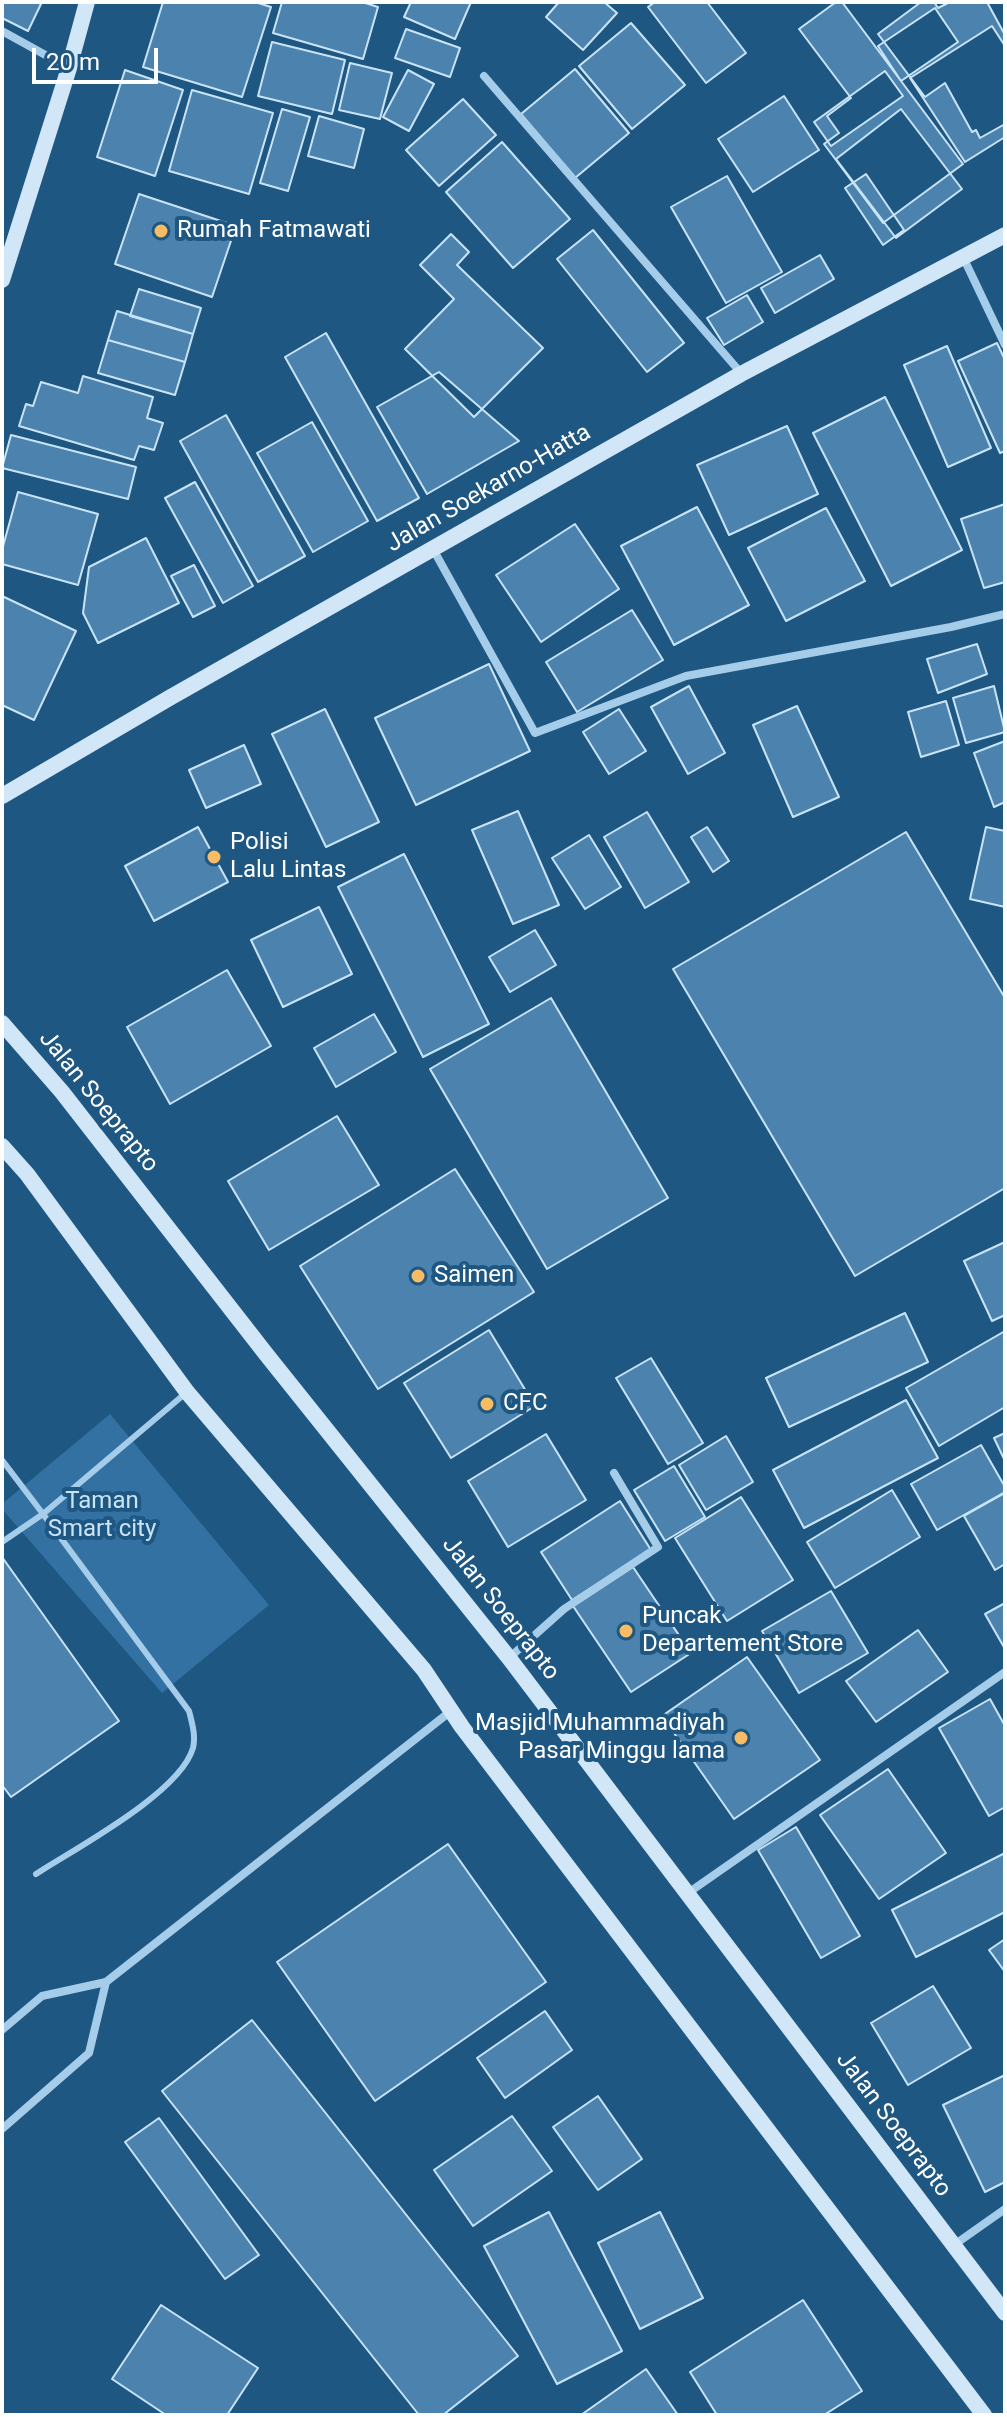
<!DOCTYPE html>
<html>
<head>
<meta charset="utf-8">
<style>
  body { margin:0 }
  #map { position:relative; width:1007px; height:2417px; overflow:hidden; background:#1f5783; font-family:Roboto,sans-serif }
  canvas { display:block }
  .frame { position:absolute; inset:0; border:4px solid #fff; pointer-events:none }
  .scale { position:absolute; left:32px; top:48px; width:126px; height:36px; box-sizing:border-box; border:4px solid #fff; border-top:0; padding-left:10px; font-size:24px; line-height:28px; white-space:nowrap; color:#fff; -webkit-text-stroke:6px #1f5783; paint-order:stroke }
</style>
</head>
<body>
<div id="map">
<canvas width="1007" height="2417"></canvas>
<div class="frame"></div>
<div class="scale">20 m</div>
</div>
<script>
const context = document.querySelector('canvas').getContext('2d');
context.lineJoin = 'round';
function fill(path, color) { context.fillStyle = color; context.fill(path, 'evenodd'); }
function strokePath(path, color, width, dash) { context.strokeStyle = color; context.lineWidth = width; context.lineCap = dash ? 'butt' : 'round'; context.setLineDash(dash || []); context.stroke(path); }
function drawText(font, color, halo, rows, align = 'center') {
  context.font = font + ' Roboto,sans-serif'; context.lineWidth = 8; context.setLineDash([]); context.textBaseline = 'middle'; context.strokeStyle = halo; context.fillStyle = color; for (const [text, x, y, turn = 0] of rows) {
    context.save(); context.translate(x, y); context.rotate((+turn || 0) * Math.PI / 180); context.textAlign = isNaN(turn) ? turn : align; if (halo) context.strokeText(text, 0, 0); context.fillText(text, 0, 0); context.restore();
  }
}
fill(new Path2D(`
  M110,1414L269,1605L162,1693L2,1509V1504Z`), '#3271a1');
const building = new Path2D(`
  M2,2H37L41,4L28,31L2,18Z
  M163,2H255L271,7L242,97L143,67Z
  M282,2H362L378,7L363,59L273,33Z
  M411,2H471L455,39L404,17Z
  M559,2H604L617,13L583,50L546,17Z
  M655,2H707L746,53L706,83L648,7Z
  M836,2H842L963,164L883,223L824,144L839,133L827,116L851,98L799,29Z
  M921,2H934L938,8L950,2H987L1005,35V124L980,138L976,130L972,132L945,83L925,97L878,34Z
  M935,8L958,42L901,81L878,46Z
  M631,23L685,85L632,129L579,66Z
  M992,26L1005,46V137L965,162L910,78Z
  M406,29L460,48L450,77L395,58Z
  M272,42L345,60L332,114L258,96Z
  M350,63L392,73L380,119L339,110Z
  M575,69L629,133L575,178L521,114Z
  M125,70L183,90L155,176L97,157Z
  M408,70L434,84L409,131L383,117Z
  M885,71L903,96L831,146L814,122Z
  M192,90L273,113L249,194L169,171Z
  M784,96L819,150L753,192L718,139Z
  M463,99L496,135L439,186L406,150Z
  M282,109L310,117L288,191L260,183Z
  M901,109L962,189L896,238L836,159Z
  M319,116L364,129L354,168L308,156Z
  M502,142L570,219L513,268L446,192Z
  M866,174L904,230L883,245L845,188Z
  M727,176L782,272L726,303L671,207Z
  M139,194L236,226L212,297L115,264Z
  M593,230L684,343L647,372L557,259Z
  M451,234L469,252L457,265L543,348L474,417L405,349L454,299L420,265Z
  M820,255L834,279L775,313L761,288Z
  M139,289L201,308L193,334L130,316Z
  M747,295L763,322L724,345L707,318Z
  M117,311L193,334L185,362L108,340Z
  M326,333L419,498L377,521L285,357Z
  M108,340L185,362L175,395L98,373Z
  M997,343L1005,360V451L1000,453L958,361Z
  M947,346L991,448L948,467L904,365Z
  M439,372L519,441L427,494L377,407Z
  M83,376L153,397L147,418L163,423L154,450L139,446L134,460L19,426L26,404L33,406L41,382L78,393Z
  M885,397L962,550L891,586L813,433Z
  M226,415L305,556L258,582L180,441Z
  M312,422L368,521L313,552L257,453Z
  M787,426L818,494L729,535L697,465Z
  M11,435L136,467L128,499L2,468Z
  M195,482L253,586L223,603L165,498Z
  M18,492L98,514L78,585L2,564V550Z
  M1005,504V582L984,588L961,519Z
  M697,507L749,605L674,645L621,546Z
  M826,508L865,581L786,621L748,548Z
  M575,524L619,589L541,642L496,575Z
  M146,538L179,603L98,643L83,613L89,567Z
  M194,565L215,606L193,617L171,576Z
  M2,596L76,631L34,720L2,705Z
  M632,610L663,660L577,712L546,662Z
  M977,644L987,674L938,693L927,659Z
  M489,664L530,751L416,805L375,718Z
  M689,686L725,753L688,774L651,707Z
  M994,686L1005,732L966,743L953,698Z
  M946,701L959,745L921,757L908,712Z
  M797,706L839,797L793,817L753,725Z
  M325,709L379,822L326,847L272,734Z
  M619,709L646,751L609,774L583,732Z
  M1005,741V802L994,807L974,753Z
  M244,745L261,784L206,808L189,770Z
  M518,811L559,905L513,924L472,830Z
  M647,812L689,882L645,908L604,837Z
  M198,827L228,882L154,921L125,866Z
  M707,827L729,861L713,872L691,837Z
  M986,827L1005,831V907L970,899Z
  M906,832L1005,998V1188L855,1276L673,969Z
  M589,835L621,887L585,909L552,858Z
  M404,854L489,1024L423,1057L338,887Z
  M319,907L352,974L283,1007L251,940Z
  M535,930L556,965L510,992L489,957Z
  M227,970L271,1046L170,1104L127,1027Z
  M551,998L668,1198L547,1269L430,1069Z
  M374,1014L396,1052L336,1087L314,1048Z
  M337,1116L379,1185L269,1250L228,1181Z
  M455,1169L534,1292L378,1389L300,1266Z
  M1005,1242V1315L992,1321L964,1261Z
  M905,1313L928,1362L789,1427L766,1378Z
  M489,1330L535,1406L451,1458L404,1383Z
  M1005,1331V1407L939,1446L906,1388Z
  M651,1358L703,1443L668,1464L616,1378Z
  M906,1400L938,1458L804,1528L773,1470Z
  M1005,1433V1461L994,1438Z
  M546,1434L586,1500L508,1547L468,1481Z
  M726,1436L753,1482L706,1510L679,1465Z
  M981,1445L1005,1487V1492L937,1530L911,1484Z
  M674,1466L705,1517L665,1541L634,1490Z
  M892,1490L920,1537L835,1588L807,1542Z
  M1005,1493V1564L995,1570L964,1516Z
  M741,1497L793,1580L727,1621L675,1538Z
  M620,1501L651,1550L572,1600L541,1552Z
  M2,1557L119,1721L11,1797L2,1785Z
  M633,1567L691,1653L631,1692L573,1606Z
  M831,1591L868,1653L799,1693L762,1631Z
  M1005,1603V1649L985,1614Z
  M918,1630L948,1672L876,1722L846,1681Z
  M747,1657L820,1760L734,1819L662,1716Z
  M990,1699L1005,1726V1807L989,1816L939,1728Z
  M888,1769L946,1853L879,1899L820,1815Z
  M796,1827L860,1936L821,1958L758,1850Z
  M448,1844L546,1982L375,2101L277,1962Z
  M1005,1853V1912L916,1957L892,1910Z
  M1005,1939V1972L989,1950Z
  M933,1986L971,2048L908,2085L871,2023Z
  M545,2011L572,2050L505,2098L477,2058Z
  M252,2020L518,2356L443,2415H419L162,2091Z
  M1005,2075V2182L985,2192L943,2105Z
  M598,2096L642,2159L598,2190L553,2127Z
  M512,2116L552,2171L473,2226L434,2170Z
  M159,2118L259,2255L225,2279L125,2142Z
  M549,2212L622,2351L557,2384L484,2246Z
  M660,2212L703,2298L640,2329L598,2243Z
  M803,2300L862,2391L824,2415H717L690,2372Z
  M161,2305L258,2368L227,2415H166L112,2379Z
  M646,2369L678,2415H581Z`);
fill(building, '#4b83ae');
strokePath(building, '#cae4f7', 2);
strokePath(new Path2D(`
  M2,1460L43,1514L2,1542
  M36,1874C76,1848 180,1793 193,1748C196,1736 192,1723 189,1711L43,1514L187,1392`), '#a5cce9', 6);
strokePath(new Path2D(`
  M2,31L69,68
  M484,76L741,373
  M964,259L1005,345
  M433,549L535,733L686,676L951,627L1005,614
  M509,1658L564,1609L658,1547L614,1473
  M688,1893L1005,1672
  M2,2030L42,1996L106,1982
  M2,2129L89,2053L106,1982L451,1711
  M954,2245L1005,2209`), '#a5cce9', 8);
strokePath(new Path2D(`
  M2,280L69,68L87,2
  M2,796L171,697L741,374L1005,235
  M2,1023L62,1092L266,1354L509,1658L1005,2313
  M2,1146L27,1174L187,1392L424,1670L462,1727L984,2415`), '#d1e6f7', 16);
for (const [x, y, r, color] of [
  [161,231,8,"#f8bc65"],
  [214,857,8,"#f8bc65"],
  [418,1276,8,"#f8bc65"],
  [487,1404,8,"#f8bc65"],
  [626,1631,8,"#f8bc65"],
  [741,1738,8,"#f8bc65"]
]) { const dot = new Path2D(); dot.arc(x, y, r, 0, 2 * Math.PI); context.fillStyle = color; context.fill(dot); strokePath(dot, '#1f5783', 3); }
drawText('24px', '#fff', '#1f5783', [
  ["Rumah Fatmawati",177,231],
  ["Polisi",230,843],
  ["Lalu Lintas",230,871],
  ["Saimen",434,1276],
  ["CFC",503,1404],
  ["Puncak",642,1617],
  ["Departement Store",642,1645],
  ["Masjid Muhammadiyah",725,1724,"right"],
  ["Pasar Minggu lama",725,1752,"right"]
], 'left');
drawText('24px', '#fff', '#1f5783', [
  ["Jalan Soekarno-Hatta",489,489,-30],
  ["Jalan Soeprapto",98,1102,51],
  ["Jalan Soeprapto",500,1609,52],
  ["Jalan Soeprapto",893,2125,53]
]);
drawText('24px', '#cae4f7', '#1f5783', [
  ["Taman",102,1502],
  ["Smart city",102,1530]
]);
</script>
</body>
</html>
